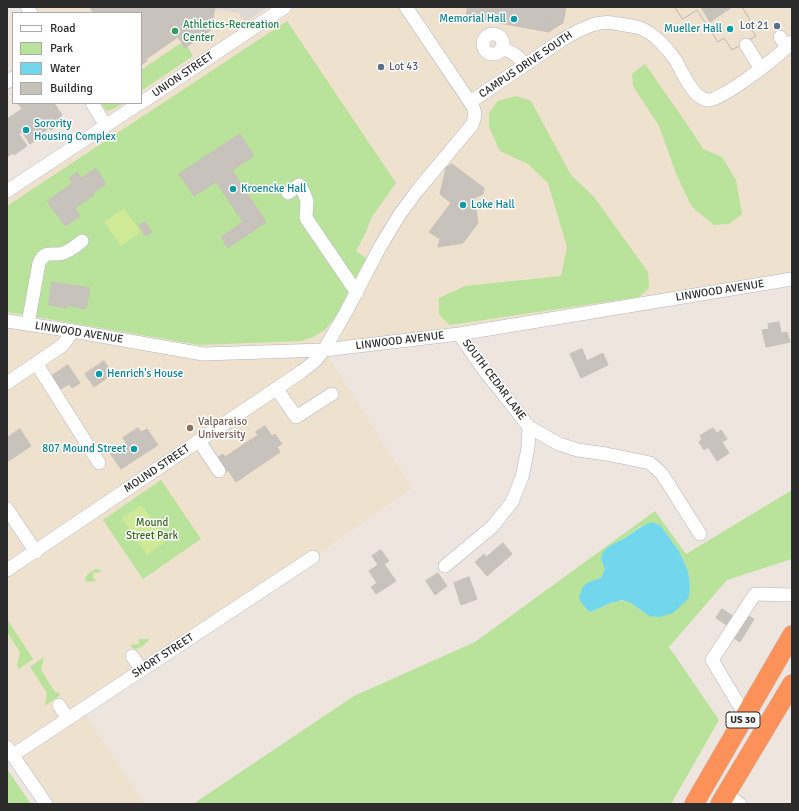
<!DOCTYPE html>
<html>
<head>
<meta charset="utf-8">
<style>
  body { margin:0 }
  #map { position:relative; width:799px; height:811px; overflow:hidden; background:#ede5de; font-family:Signika,sans-serif }
  canvas { display:block }
  .frame { position:absolute; inset:0; border:8px solid #2b2b2b; pointer-events:none }
  .legend { position:absolute; left:12px; top:12px; width:130px; height:92px; box-sizing:border-box; background:#fff; border:1px solid #aaa; margin:0; padding:5px 7px; list-style:none; font-size:12px; color:#2b2b2b }
  .legend li { display:flex; align-items:center; gap:8px; height:20px }
  .legend b { width:20px; border:1px solid #aaa }
</style>
</head>
<body>
<div id="map">
<canvas width="799" height="811"></canvas>
<div class="frame"></div>
<ul class="legend">
<li><b style="height:5px;background:#fff"></b>Road</li>
<li><b style="height:11px;background:#b9e39b"></b>Park</li>
<li><b style="height:11px;background:#72d7ed"></b>Water</li>
<li><b style="height:11px;background:#c8c2bd"></b>Building</li>
</ul>
</div>
<script>
const context = document.querySelector('canvas').getContext('2d');
context.lineJoin = 'round';
function fill(path, color) { context.fillStyle = color; context.fill(path, 'evenodd'); }
function strokePath(path, color, width, dash) { context.strokeStyle = color; context.lineWidth = width; context.lineCap = dash ? 'butt' : 'round'; context.setLineDash(dash || []); context.stroke(path); }
function drawText(font, color, halo, rows, align = 'center') {
  context.font = font + ' Signika,sans-serif'; context.lineWidth = 3; context.setLineDash([]); context.textBaseline = 'middle'; context.strokeStyle = halo; context.fillStyle = color; for (const [text, x, y, turn = 0] of rows) {
    context.save(); context.translate(x, y); context.rotate((+turn || 0) * Math.PI / 180); context.textAlign = isNaN(turn) ? turn : align; if (halo) context.strokeText(text, 0, 0); context.fillText(text, 0, 0); context.restore();
  }
}
fill(new Path2D(`
  M27,7H792V279L325,351L412,488L313,557L82,710L145,804H46L7,758V191L106,126L92,103H141V13H31Z`), '#eee1cd');
fill(new Path2D(`
  M287,21L396,183L371,218L367,230L356,251L366,258L335,318L325,330L313,337L301,341L200,345L7,312V206Z
  M181,43L185,47L187,46L193,56L141,91V70Z
  M645,64L689,127L703,149L722,157L736,180L742,214L729,224L714,225L692,207L677,176L659,126L633,86L632,74Z
  M516,96L531,101L571,175L594,197L648,272L649,288L639,297L450,325L439,315V298L465,286L561,276L567,247L548,183L528,164L500,151L489,127V113L498,101Z
  M101,103H123L115,108L108,111L105,109Z
  M161,480L201,539L143,579L103,520Z
  M792,490V559L727,580L669,647L719,720L671,804H193L354,696L475,642L655,511L686,554ZM641,526H661L679,551L688,571L690,584L649,616C643,612 638,607 631,603C618,596 603,608 590,612L587,583L601,578L605,569L602,562L608,548L626,537Z
  M95,569H98L102,572L93,573V577L96,581L86,582L85,579L87,575Z
  M7,619L33,659L19,669L17,665L20,652L7,632Z
  M139,639H149L148,641C142,646 136,653 130,645L139,644Z
  M44,657L41,670L55,692L59,693L60,695L45,706L47,693L30,667Z
  M7,769L31,804H7Z`), '#b9e39b');
fill(new Path2D(`
  M124,208L141,232L121,246L104,222Z
  M142,505L166,541L147,555L122,518Z`), '#ceea97');
fill(new Path2D(`
  M215,7H268L245,22L239,13L215,9Z`), '#ddd8d4');
fill(new Path2D(`
  M652,522L661,526L679,551L688,571L690,584L689,598L673,613L660,617L649,616L631,603L622,600L611,603L590,612L584,606L579,599C583,582 586,583 601,578L605,569C603,565 600,559 602,554C606,546 618,542 625,538C634,532 642,525 652,522Z`), '#72d7ed');
const building = new Path2D(`
  M90,7H215L213,18L218,25L185,48L178,37L146,59L147,61L141,65V13H94Z
  M468,7H543L556,27L549,32L466,17Z
  M543,7H566L563,23L556,27Z
  M675,7H701L710,22L732,7H742L750,20L747,23L756,36L732,50L724,38L718,42L697,10L683,19Z
  M675,7H742L750,20L747,23L756,36L732,50L724,38L718,42L697,10L683,19Z
  M18,103H54L62,115L60,117L63,121L51,130L49,128L45,131L40,134L42,136L30,144L22,132L19,134L27,146L14,155L13,153L7,157V119L22,109Z
  M240,134L254,156L232,170L266,222L228,248L221,237L243,222L216,182L194,196L179,174Z
  M452,164L484,188L483,194L474,198L478,223L463,243L438,247L440,239L429,232L451,203L440,194L446,168Z
  M96,168L106,184L93,193L94,195L75,208L80,216L65,226L47,201L73,183L69,178L75,174L77,172L81,178Z
  M145,222L152,232L146,236L139,226Z
  M52,282L90,288L86,309L67,305V308L49,305Z
  M779,322L781,333L787,332L790,342L766,347L762,330L769,329L768,324Z
  M582,349L587,361L603,353L608,365L581,378L570,354Z
  M104,361L113,374L94,387L85,374Z
  M68,365L80,383L72,388L69,384L59,390L50,377Z
  M265,426L272,436L275,434L282,444L277,447L280,452L236,482L228,470L226,472L223,469L225,468L218,457L223,454L225,457L258,435L256,432Z
  M138,428L141,432L147,429L158,445L121,469L110,453L126,442L123,438Z
  M713,428L717,433L721,430L727,439L722,442L729,453L717,461L708,447L704,450L699,442L702,439L700,436Z
  M20,429L31,446L7,462V438Z
  M503,543L512,554L487,576L475,562L484,554L486,557Z
  M381,550L389,561L384,564L396,581L376,594L371,587L377,583L369,571L378,565L372,556Z
  M438,573L447,586L435,595L426,581Z
  M469,577L477,599L461,605L454,583Z
  M722,609L736,618L730,627L716,618Z
  M744,613L754,619L740,642L729,635Z`);
fill(building, '#c8c2bd');
strokePath(building, '#c8c1b7', 1);
const minor = new Path2D(`
  M27,7L31,13
  M483 44a10 10 0 1 1 20 0a10 10 0 1 1-20 0Z
  M780,37L787,48
  M746,45L761,69
  M501,48C513,53 517,54 525,65
  M7,82L13,78
  M470,102L562,40C572,34 581,29 592,25C601,22 610,22 619,24C626,25 633,26 640,28C654,33 668,49 676,61C683,73 693,98 707,100C721,102 781,54 792,42
  M92,103L106,126
  M141,103L285,7
  M7,191L140,103
  M288,193L299,185L304,193L307,201L306,218L357,293
  M7,321L73,331L203,354L324,350L459,334L792,279
  M28,324L39,263C46,248 53,257 63,253C70,251 76,246 82,241
  M459,334L486,373L504,395L529,427L559,444L578,450L606,454L631,459L650,463L662,474L700,534
  M36,363L99,463
  M7,383L63,345L73,331
  M277,389L296,417L332,394
  M199,441L219,471
  M7,509L36,552
  M445,566L492,527L512,502L522,477L528,448L529,427
  M7,570L301,372L315,361L324,350L346,312L380,247L400,214L417,191L472,125C476,115 476,111 470,102L406,7
  M132,656L142,670
  M59,705L68,719
  M745,715L712,660L755,594L792,595
  M7,747L46,804
  M13,755L313,557
  M726,794L740,804`);
const highway = new Path2D(`
  M694,804L792,635
  M720,804L792,684`);
strokePath(minor, '#b1b5bf', 14);
strokePath(highway, '#c4c4c4', 20);
strokePath(minor, '#fff', 13);
strokePath(highway, '#fc9259', 19);
for (const [x, y, r, color] of [
  [514,19,4,"#0f9aa8"],
  [777,26,4,"#5c6f8a"],
  [730,29,4,"#0f9aa8"],
  [175,31,4,"#2e9e5b"],
  [381,67,4,"#5c6f8a"],
  [26,130,4,"#0f9aa8"],
  [233,189,4,"#0f9aa8"],
  [463,205,4,"#0f9aa8"],
  [99,374,4,"#0f9aa8"],
  [190,428,4,"#8d6e63"],
  [134,449,4,"#0f9aa8"]
]) { const dot = new Path2D(); dot.arc(x, y, r, 0, 2 * Math.PI); context.fillStyle = color; context.fill(dot); strokePath(dot, '#fff', 1.5); }
for (const [x, y, w] of [
  [743,720,34]
]) { const box = new Path2D(); box.roundRect(x - w / 2, y - 8, w, 16, 3); context.fillStyle = '#fff'; context.fill(box); strokePath(box, '#2b2b2b', 1); }
drawText('bold 10px', '#2b2b2b', null, [
  ["US 30",743,720]
]);
drawText('11px', '#0d838f', '#fff', [
  ["Memorial Hall",506,19,"right"],
  ["Mueller Hall",722,29,"right"],
  ["Sorority",34,124],
  ["Housing Complex",34,137],
  ["Kroencke Hall",241,189],
  ["Loke Hall",471,205],
  ["Henrich's House",107,374],
  ["807 Mound Street",126,449,"right"]
], 'left');
drawText('11px', '#27864d', '#fff', [
  ["Athletics-Recreation",183,25],
  ["Center",183,38]
], 'left');
drawText('11px', '#4e5e75', '#fff', [
  ["Lot 21",769,26],
  ["Lot 43",389,67,"left"]
], 'right');
drawText('11px', '#2b2b2b', '#fff', [
  ["CAMPUS DRIVE SOUTH",526,65,-34],
  ["UNION STREET",183,75,-34],
  ["LINWOOD AVENUE",720,291,-9],
  ["LINWOOD AVENUE",79,333,9],
  ["LINWOOD AVENUE",400,341,-7],
  ["SOUTH CEDAR LANE",494,380,53],
  ["MOUND STREET",157,469,-34],
  ["SHORT STREET",163,656,-33]
]);
drawText('11px', '#785e54', '#fff', [
  ["Valparaiso",198,422],
  ["University",198,435]
], 'left');
drawText('11px', '#32681b', '#fff', [
  ["Mound",152,523],
  ["Street Park",152,536]
]);
</script>
</body>
</html>
